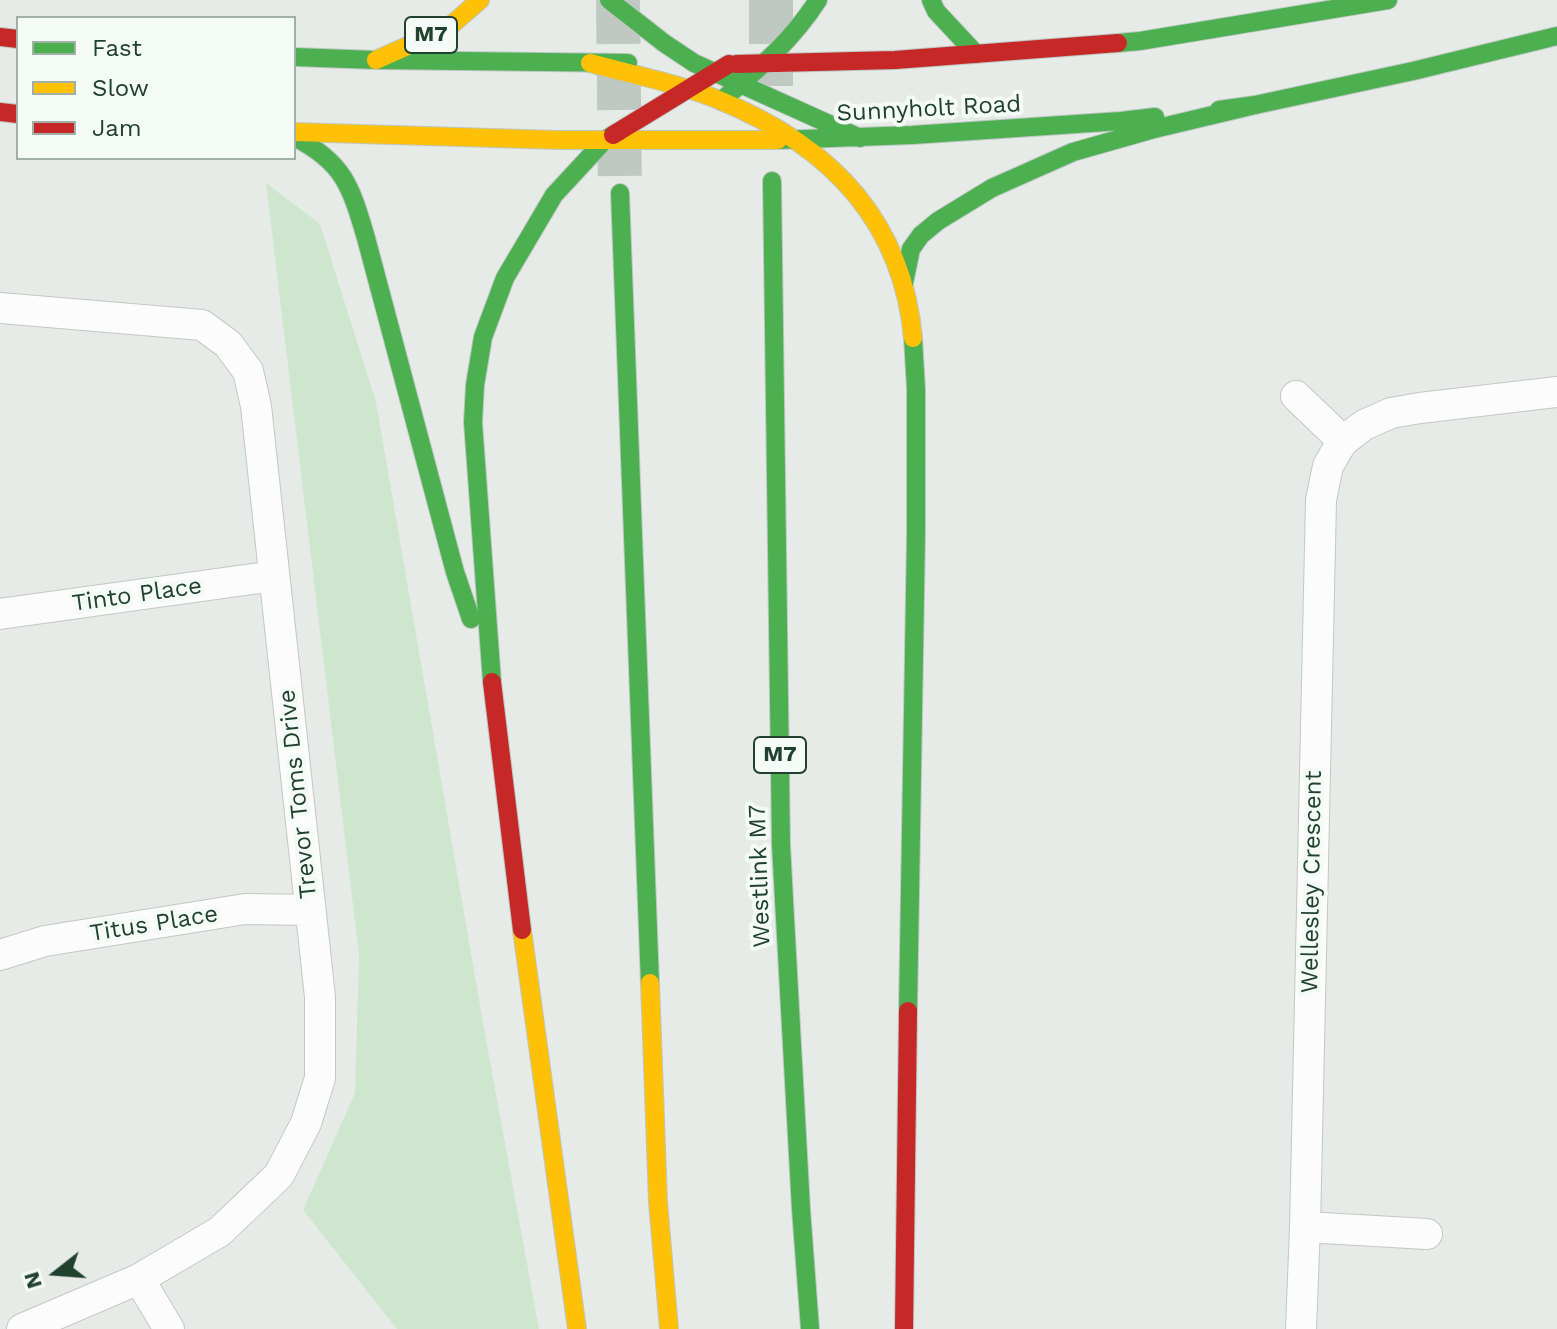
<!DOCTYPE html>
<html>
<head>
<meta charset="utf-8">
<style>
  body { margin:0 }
  #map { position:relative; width:1557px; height:1329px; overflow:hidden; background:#e6ebe7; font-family:"Work Sans",sans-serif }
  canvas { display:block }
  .legend { position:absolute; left:16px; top:16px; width:280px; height:144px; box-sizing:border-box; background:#f4faf5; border:2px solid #a0b0a6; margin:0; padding:10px 14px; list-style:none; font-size:24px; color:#21412f }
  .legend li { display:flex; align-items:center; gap:16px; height:40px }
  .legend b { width:40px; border:2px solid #a0b0a6 }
  .north { position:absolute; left:16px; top:1233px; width:80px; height:80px; -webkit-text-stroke:6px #f4faf5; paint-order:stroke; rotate:253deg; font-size:22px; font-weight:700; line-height:32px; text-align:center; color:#21412f }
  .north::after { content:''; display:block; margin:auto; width:28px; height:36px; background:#21412f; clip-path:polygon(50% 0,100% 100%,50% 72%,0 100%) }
</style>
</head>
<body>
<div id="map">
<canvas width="1557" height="1329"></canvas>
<ul class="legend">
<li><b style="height:10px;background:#4caf50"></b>Fast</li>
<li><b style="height:10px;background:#ffc107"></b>Slow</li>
<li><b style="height:10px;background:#c62828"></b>Jam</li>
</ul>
<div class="north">N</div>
</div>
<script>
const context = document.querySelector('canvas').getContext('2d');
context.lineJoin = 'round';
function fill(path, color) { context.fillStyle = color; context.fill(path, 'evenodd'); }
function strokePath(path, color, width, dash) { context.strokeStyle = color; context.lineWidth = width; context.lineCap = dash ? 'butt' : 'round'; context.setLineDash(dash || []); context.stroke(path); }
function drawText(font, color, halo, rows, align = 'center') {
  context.font = font + ' "Work Sans",sans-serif'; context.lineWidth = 8; context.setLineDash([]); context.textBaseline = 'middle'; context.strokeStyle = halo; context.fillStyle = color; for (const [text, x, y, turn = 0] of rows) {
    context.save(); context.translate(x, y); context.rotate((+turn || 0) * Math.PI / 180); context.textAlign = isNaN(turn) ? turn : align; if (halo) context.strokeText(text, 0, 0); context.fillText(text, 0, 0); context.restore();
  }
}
fill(new Path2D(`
  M266,183L320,224L376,402L483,1023L539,1329H397L303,1210L355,1093L359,955Z`), '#cee6ce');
strokePath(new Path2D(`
  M618,0L620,193
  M771,0V86`), '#bfc9c2', 44, [44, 22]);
const street = new Path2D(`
  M0,308L202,325L228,344L248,371L256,406L320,997V1078L306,1123L279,1175L219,1232L139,1279L22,1329
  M1296,396L1343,441
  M0,614L274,576
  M0,955L45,941L245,909L310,910
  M1305,1227L1427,1234
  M139,1279L169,1329
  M1301,1329L1305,1227L1321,500L1328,466L1336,452L1343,441L1364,425L1391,413L1420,408L1557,392`);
const fast = new Path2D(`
  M609,0L664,43L694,63L860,138
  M931,0L936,11L976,54
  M1118,43L1140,41L1388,0
  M294,57L376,60L628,63
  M721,101C757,70 792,41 818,0
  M1219,110L1255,105L1413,71L1557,36
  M294,137C344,162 351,187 366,238L455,572L471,619
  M778,140L912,135L1121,121L1155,117
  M772,181L781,845L801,1209L810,1329
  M620,193L650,983
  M904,283L911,249L921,235L938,221L992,188L1073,152L1154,129L1255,105
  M492,682L473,422L475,385L483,337L505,278L554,195L605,140L613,135
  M908,1011L916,534V389L913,338`);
const slow = new Path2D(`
  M376,60L448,28L480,0
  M590,63C633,75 678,83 719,100C827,144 902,218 913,338
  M294,132L558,140H778
  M522,930L577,1329
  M650,983L658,1202L669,1329`);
const jam = new Path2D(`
  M0,37L18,39
  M736,64L895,60L1118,43
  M0,112L18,114
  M613,135L729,64
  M492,682L522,930
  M904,1329L908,1011`);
strokePath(street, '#c3c8c4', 32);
strokePath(fast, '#bdc7c1', 20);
strokePath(slow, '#bdc7c1', 20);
strokePath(jam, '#bdc7c1', 20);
strokePath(street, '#fbfcfb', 30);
strokePath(fast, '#4caf50', 18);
strokePath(slow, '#ffc107', 18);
strokePath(jam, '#c62828', 18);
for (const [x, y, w] of [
  [431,35,52],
  [780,755,52]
]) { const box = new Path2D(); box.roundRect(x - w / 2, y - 18, w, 36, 6); context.fillStyle = '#f4faf5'; context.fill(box); strokePath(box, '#21412f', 2); }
drawText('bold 22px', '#21412f', null, [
  ["M7",431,35],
  ["M7",780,755]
]);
drawText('24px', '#21412f', '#f4faf5', [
  ["Sunnyholt Road",929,109,-3],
  ["Tinto Place",137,595,-8],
  ["Trevor Toms Drive",298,794,-96],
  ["Westlink M7",760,876,-92],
  ["Wellesley Crescent",1312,882,-89],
  ["Titus Place",154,924,-9]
]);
</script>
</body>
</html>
